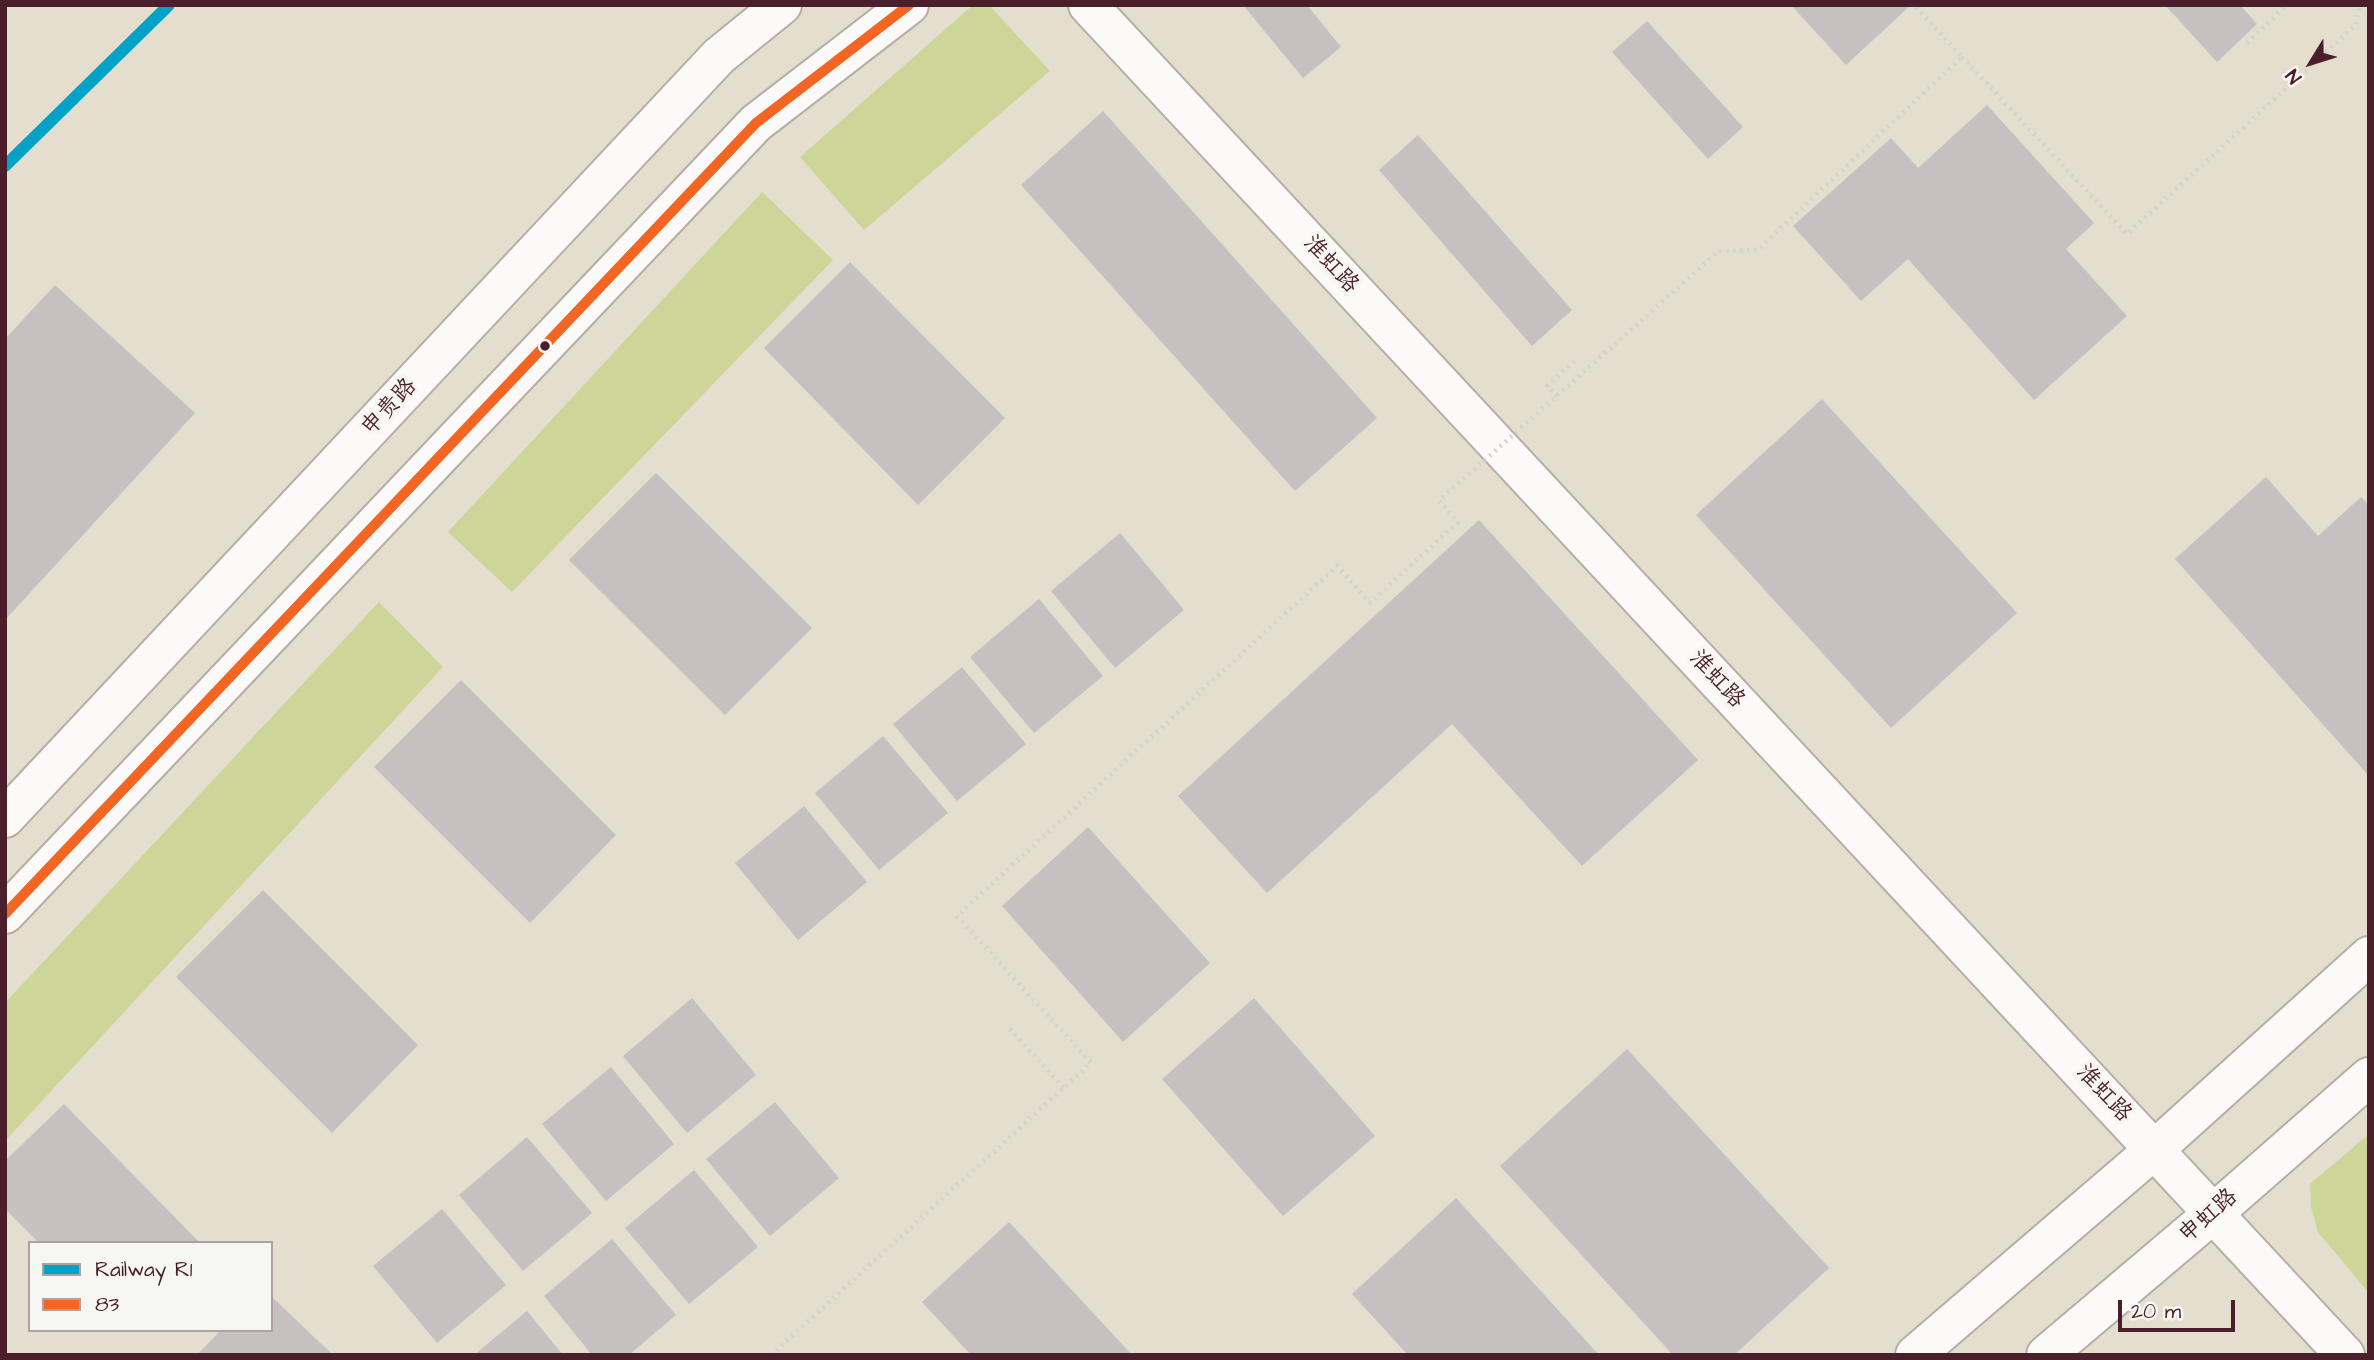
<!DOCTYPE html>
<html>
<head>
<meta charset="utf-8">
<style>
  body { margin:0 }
  #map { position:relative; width:2374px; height:1360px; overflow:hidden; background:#e3decd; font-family:"Architects Daughter",sans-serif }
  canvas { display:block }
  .frame { position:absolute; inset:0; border:7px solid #4a1f2b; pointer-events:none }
  .legend { position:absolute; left:28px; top:1241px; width:245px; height:91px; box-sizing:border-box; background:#f6f6f2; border:2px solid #b1a0a2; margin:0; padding:9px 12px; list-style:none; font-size:21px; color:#4a1f2b }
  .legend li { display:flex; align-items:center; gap:14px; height:35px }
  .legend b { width:35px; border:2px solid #b1a0a2 }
  .north { position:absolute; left:2276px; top:28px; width:70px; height:70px; -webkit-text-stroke:5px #f6f6f2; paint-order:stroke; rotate:232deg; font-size:19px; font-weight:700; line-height:28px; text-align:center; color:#4a1f2b }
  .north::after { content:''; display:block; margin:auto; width:24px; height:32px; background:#4a1f2b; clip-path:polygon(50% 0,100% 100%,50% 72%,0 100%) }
  .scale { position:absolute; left:2118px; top:1300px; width:117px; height:32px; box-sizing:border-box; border:4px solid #4a1f2b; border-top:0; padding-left:9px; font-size:21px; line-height:24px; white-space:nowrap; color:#4a1f2b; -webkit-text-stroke:5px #f6f6f2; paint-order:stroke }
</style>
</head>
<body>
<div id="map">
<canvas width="2374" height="1360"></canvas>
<div class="frame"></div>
<ul class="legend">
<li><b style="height:9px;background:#04a2c6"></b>Railway R1</li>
<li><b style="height:9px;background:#f26522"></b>83</li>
</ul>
<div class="north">N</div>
<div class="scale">20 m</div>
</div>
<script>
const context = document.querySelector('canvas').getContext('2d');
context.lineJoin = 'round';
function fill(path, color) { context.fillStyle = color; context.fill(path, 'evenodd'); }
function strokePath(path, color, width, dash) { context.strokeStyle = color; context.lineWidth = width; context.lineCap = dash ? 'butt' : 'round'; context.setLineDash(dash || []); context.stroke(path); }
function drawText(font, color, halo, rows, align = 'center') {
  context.font = font + ' "Architects Daughter","LXGW WenKai TC",sans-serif'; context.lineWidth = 7; context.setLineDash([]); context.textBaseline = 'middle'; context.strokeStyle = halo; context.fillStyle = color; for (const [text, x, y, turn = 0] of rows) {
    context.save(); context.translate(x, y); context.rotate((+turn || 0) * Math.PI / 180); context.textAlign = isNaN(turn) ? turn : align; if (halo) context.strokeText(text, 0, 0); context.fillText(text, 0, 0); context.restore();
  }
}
fill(new Path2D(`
  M973,5H989L1050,71L864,230L800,157Z
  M762,192L833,260L512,592L448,532Z
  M379,602L443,667L5,1141V1003Z
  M2369,1134V1293L2318,1232L2311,1207L2310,1184Z`), '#ced599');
fill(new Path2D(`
  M1243,5H1307L1341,47L1303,78Z
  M1791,5H1911L1846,65Z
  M2165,5H2240L2257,24L2217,62Z
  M1647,21L1743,127L1708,159L1612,52Z
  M1987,105L2094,223L2066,249L2127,316L2034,400L1908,259L1861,301L1793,226L1891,138L1918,168Z
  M1103,111L1377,418L1295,491L1021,185Z
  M1418,135L1572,310L1532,346L1379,170Z
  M850,262L1005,418L918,505L764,348Z
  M55,285L195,413L5,620V339Z
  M1822,399L2017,613L1891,728L1696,515Z
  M656,473L812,628L725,715L569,560Z
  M2266,477L2318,536L2361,497L2369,505V776L2175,559Z
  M1479,520L1698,760L1582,866L1452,724L1267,893L1178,796Z
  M1120,533L1184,610L1115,668L1051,591Z
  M1039,599L1103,676L1034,733L970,657Z
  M962,667L1026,744L957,801L893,724Z
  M461,680L616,835L530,923L374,767Z
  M883,736L948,813L879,870L815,793Z
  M804,806L867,882L798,940L735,863Z
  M1088,827L1210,963L1123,1042L1002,906Z
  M263,890L418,1045L332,1133L176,977Z
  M692,998L756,1075L687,1133L623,1056Z
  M1254,998L1375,1136L1283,1216L1162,1079Z
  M1627,1049L1829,1268L1734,1355H1673L1500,1166Z
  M611,1067L674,1144L606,1201L542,1124Z
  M775,1102L839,1178L770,1236L706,1159Z
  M64,1104L200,1243H39L5,1209V1161Z
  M527,1137L592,1213L523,1271L459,1195Z
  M694,1170L758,1247L689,1304L625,1228Z
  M1456,1198L1599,1355H1408L1352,1294Z
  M442,1209L506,1285L437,1343L373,1266Z
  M1009,1222L1132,1355H971L922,1302Z
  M612,1239L676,1315L629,1355H592L544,1296Z
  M271,1296L333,1355H197L221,1330H271Z
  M527,1311L563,1355H474Z`), '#c6c0c1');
const tertiary = new Path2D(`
  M1088,5L2345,1355`);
const secondary = new Path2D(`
  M5,818L719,56L782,5
  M5,914L756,123L909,5
  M1915,1355L2155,1149L2369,956
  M2046,1355L2215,1212L2369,1077`);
strokePath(tertiary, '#b5aea4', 42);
strokePath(secondary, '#b5aea4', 42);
strokePath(new Path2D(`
  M2247,43L2287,5
  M1962,57L2127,234L2356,25L2360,5
  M1557,396L1547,386L1575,361
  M1010,1029L1064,1088`), '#d5d1ce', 4.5, [2, 5]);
strokePath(tertiary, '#fbfaf8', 38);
strokePath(secondary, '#fbfaf8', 38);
strokePath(new Path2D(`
  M771,1355L1091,1063L957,916L1337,566L1370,603L1458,522L1439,501L1719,251L1758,250L1962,57L1914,5`), '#d5d1ce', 4.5, [2, 5]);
strokePath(new Path2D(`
  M5,914L756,123L909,5`), '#f26522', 10);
strokePath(new Path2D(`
  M5,166L169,5`), '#04a2c6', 12);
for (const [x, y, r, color] of [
  [545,346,6,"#4a1f2b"]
]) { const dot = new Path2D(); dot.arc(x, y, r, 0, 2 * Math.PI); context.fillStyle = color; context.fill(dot); strokePath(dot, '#f6f6f2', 2.5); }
drawText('23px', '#4a1f2b', '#f6f6f2', [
  ["淮虹路",1330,265,47],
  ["申贵路",390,408,-47],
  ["淮虹路",1716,680,47],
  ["淮虹路",2103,1094,47],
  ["申虹路",2209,1217,-41]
]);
</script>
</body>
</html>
